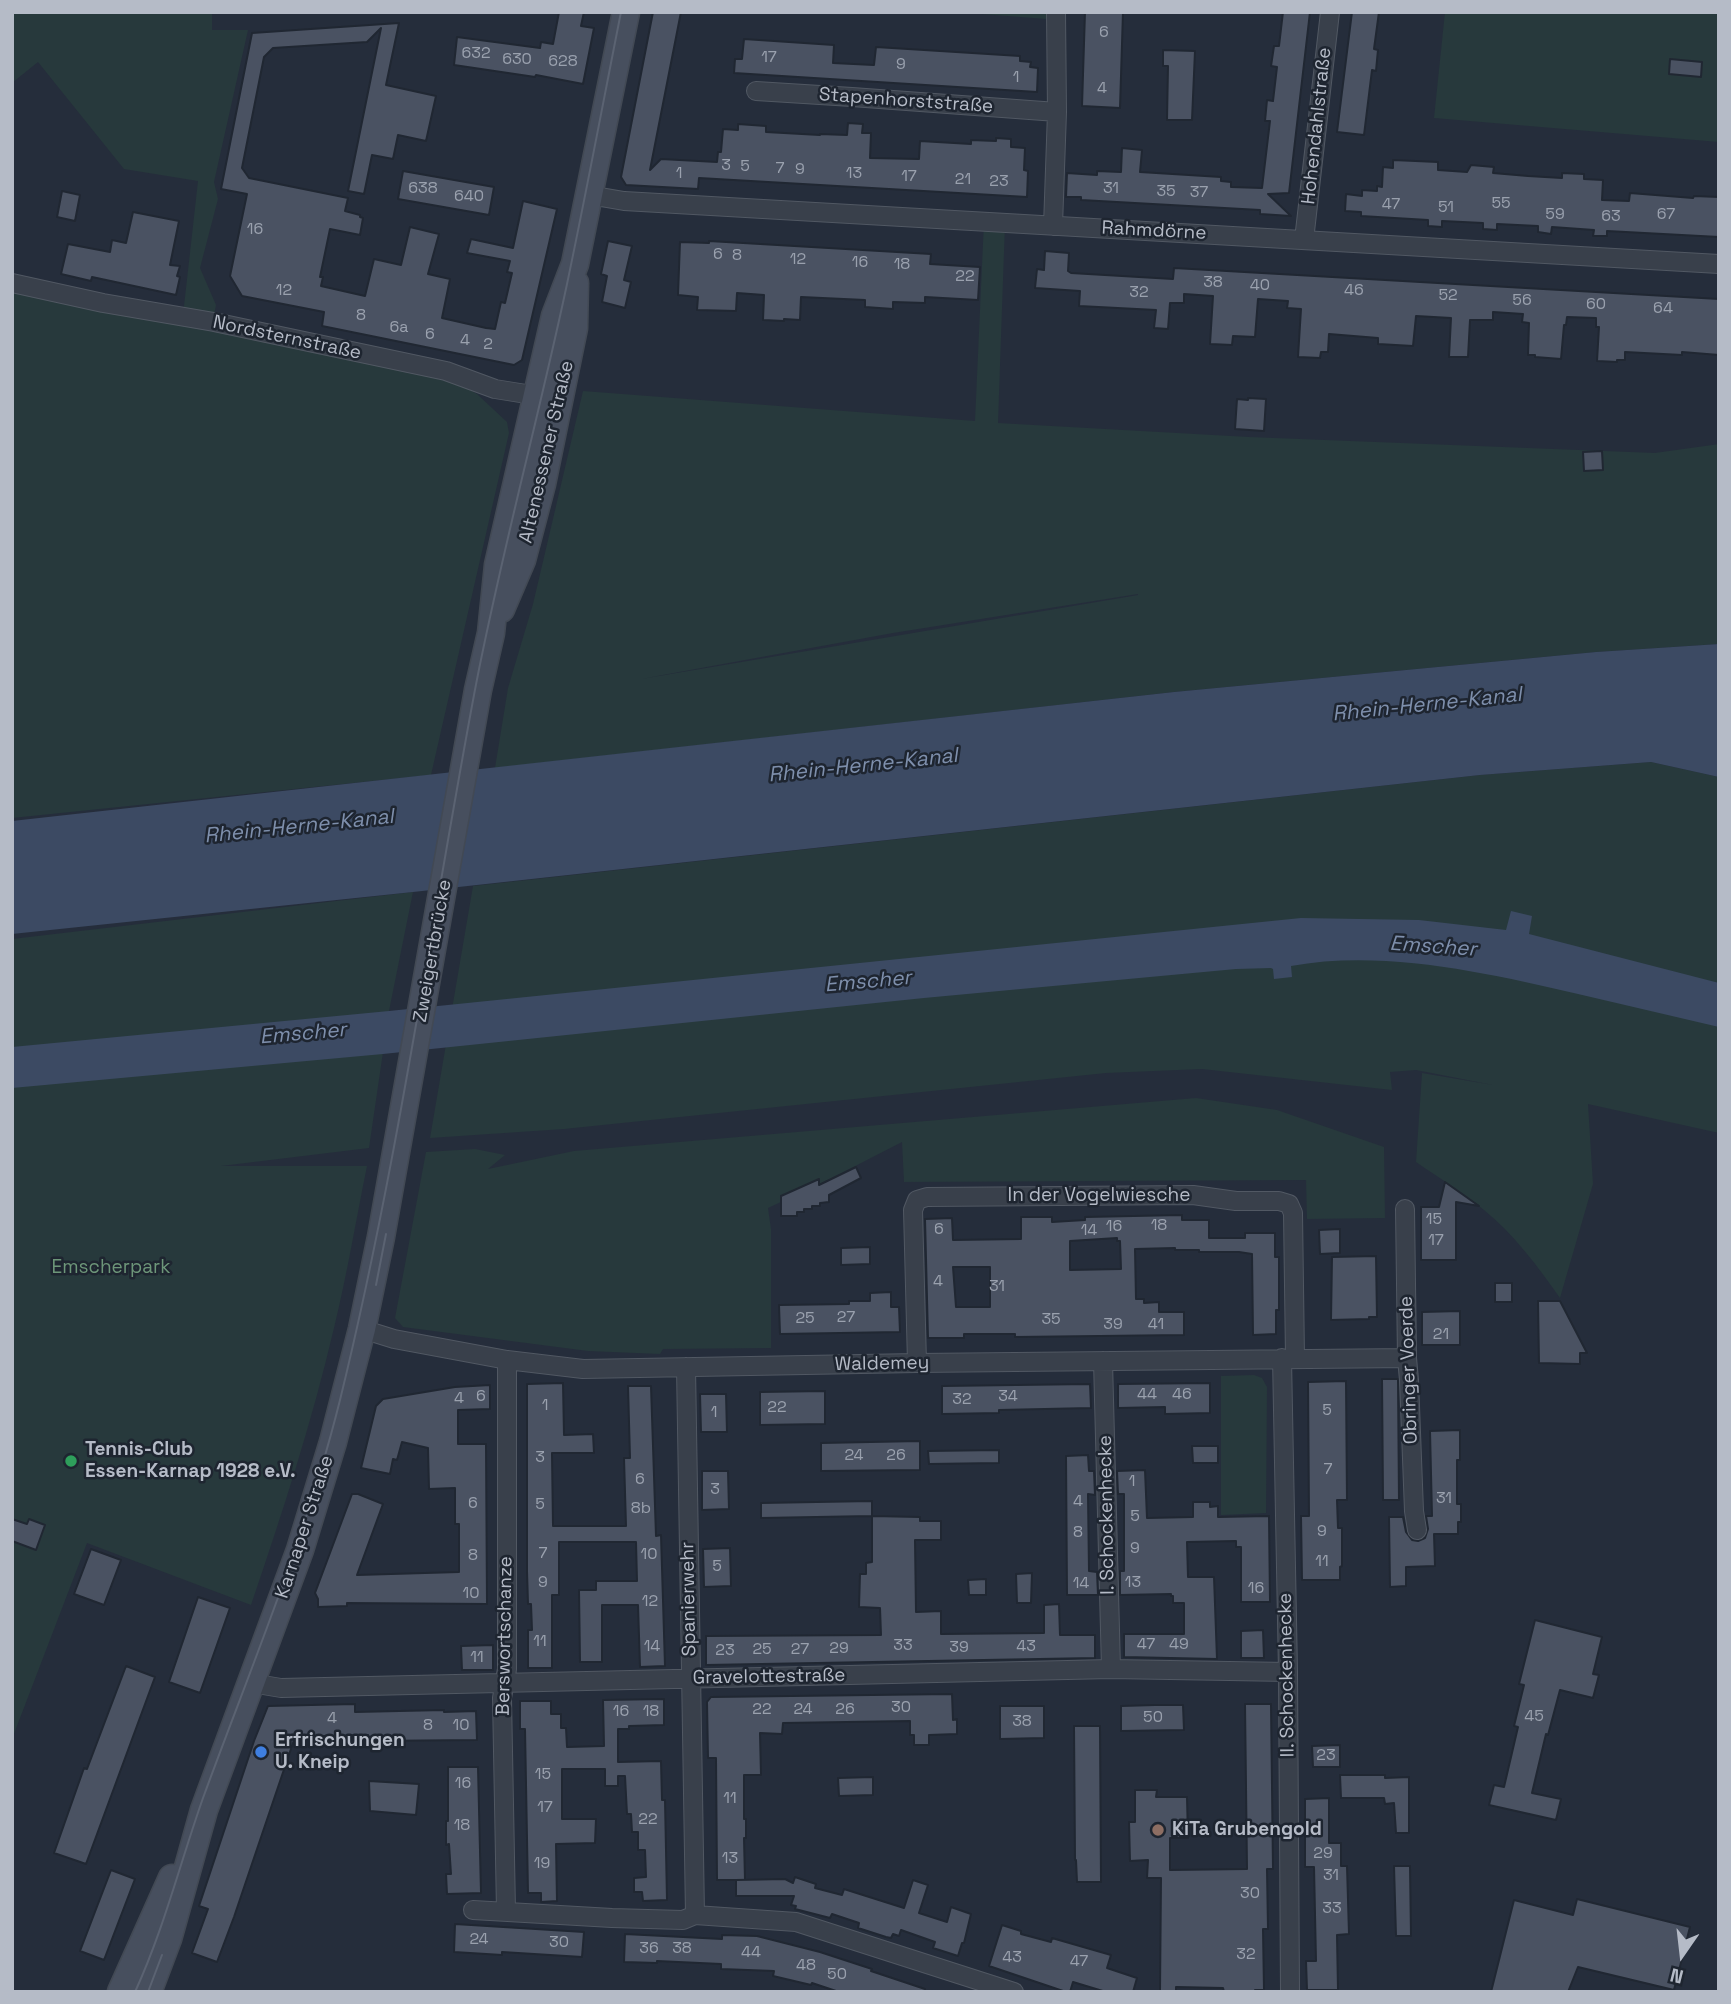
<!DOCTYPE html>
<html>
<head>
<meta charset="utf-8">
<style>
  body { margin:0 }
  #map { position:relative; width:1731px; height:2004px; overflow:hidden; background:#252d3b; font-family:"Space Grotesk",sans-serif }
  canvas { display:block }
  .frame { position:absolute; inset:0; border:14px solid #b5bbc7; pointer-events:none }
  .north { position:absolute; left:1647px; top:1920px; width:70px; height:70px; -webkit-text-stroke:5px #1e2530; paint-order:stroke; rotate:194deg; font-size:19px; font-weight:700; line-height:28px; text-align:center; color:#b5bbc7 }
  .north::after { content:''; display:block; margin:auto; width:24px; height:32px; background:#b5bbc7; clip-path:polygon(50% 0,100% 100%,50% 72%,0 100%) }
</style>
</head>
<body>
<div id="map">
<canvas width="1731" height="2004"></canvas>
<div class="frame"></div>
<div class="north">N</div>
</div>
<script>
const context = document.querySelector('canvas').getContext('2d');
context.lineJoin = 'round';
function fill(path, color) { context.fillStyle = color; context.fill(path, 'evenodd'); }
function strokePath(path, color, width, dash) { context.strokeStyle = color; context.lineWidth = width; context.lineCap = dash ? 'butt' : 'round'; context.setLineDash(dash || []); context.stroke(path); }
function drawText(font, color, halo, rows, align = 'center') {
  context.font = font + ' "Space Grotesk",sans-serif'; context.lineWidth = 5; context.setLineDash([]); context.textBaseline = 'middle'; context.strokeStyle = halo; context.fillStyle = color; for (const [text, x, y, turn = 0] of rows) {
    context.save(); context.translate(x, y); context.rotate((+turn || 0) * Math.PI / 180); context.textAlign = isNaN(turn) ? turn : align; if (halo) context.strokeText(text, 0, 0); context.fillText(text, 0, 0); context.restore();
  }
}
fill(new Path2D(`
  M12,12H212V30H248L214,182L218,199L200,268L216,305L213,321L183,315L198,181L124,169L38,62L12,83Z
  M956,12H1047L1046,19Z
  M1445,12H1719V142L1434,118Z
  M984,221L1005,223L998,423L1249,437L1655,453L1719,444V644L1596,652L1174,692L495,768L508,688L533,604L583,391L975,421ZM1138,594V595L641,679L893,633Z
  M12,287L443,374L477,394L507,422L509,433L431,775L12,818Z
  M1651,762L1719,777V1133L1588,1104L1593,1184L1560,1298C1538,1267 1514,1234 1484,1210C1463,1192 1439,1178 1416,1162L1422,1073L1493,1085L1416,1070L1390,1072L1392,1090L1202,1069L1106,1073L564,1129L430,1138L473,886L1480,775Z
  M413,892L389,1011L369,1148L221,1166H367C356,1220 347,1275 334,1328C312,1422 282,1514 251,1605L87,1543L12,1739V939Z
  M1196,1098L1277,1110L1384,1147L1385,1218L1307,1219L1306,1180L904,1182L902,1142L828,1180L768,1208L771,1229V1348L663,1349L660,1354L588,1351L403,1327L395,1318L426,1152L475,1149L505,1155L488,1169L574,1151Z
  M1254,1375L1262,1378L1267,1387L1266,1513L1221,1515V1376Z`), '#27393c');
fill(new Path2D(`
  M1719,644V777L1651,762L1480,775L413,892L12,934V821L1174,692L1596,652Z
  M1511,911L1532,916L1529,934L1719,983V1027C1672,1016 1625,1005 1578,994C1488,973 1383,949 1291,966L1292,977L1274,979L1273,969L1271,968L1236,969L924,998L383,1054L12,1088V1047L389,1011L1301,918L1419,920L1506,930Z`), '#3c4a63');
const building = new Path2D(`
  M559,12H584L581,26L594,28L583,84L536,75L535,77L454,65L457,37L540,48L541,42L553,44Z
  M653,12H681L650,170L661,159L717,162L718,152H721L723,129L738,130V124L766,126V132L820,135V134L847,135L848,123L863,124L862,133H871L870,158L919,159L920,141L971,144V140L996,141V138L1011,139V147L1025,148L1024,170L1028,171L1027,197L699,178L698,189L626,185L621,177Z
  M1085,12H1123L1120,108L1082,106Z
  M1283,12H1310L1289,193L1268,194L1291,216L1260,214V210L1081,200V197H1066L1067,173L1097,175V171L1121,172L1122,148L1142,150L1140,172L1221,177V181L1231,182V187L1262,188L1270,121H1265L1267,100L1273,101L1277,67L1271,66L1274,46H1279Z
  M1352,12H1379L1374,49L1378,50L1377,60L1376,71L1372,70L1364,135L1337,132Z
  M399,23L386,85L436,96L426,141L398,135L393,159L372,155L364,194L348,191L381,28L367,42L273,48L264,57L242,168L249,178L348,198L345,211L360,215V217L363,218L360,235L330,229L320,277H323L321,286L365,296L374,259L401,265L410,227L439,234L428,274L450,279L442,318L486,328L495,329L501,302L505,303L512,273L507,272L510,261L467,253L471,239L513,248L523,201L557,209L522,360L514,365L322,326L324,312L242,296L230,276L247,194L221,189L252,33Z
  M744,39L834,45L833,63L874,65L876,47L1020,56V61L1031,62L1030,67L1038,68L1037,92L734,73L735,59H742Z
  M1163,50L1195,51L1192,120H1167L1168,66H1163Z
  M1670,59L1702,62L1701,77L1669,74Z
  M1393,160L1438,162V170L1467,172L1471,165L1494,167L1493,173L1528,176L1562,178V173L1584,174V179L1603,180L1602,200L1629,201L1630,193L1693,198L1694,196L1719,197V237L1607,231V236H1593L1594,230L1552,227L1551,234L1538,232V226L1497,224V230L1483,229V223L1442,221V227L1428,226V220L1361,216V212L1345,211L1346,194L1362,196V190L1377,191V186L1382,187L1383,167L1393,168Z
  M403,171L494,187L489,215L398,199Z
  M62,191L80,195L75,221L57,217Z
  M133,212L179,221L170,265L180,266L177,276L180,277L176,295L92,277L91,281L61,274L68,244L110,252L112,240L126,243Z
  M608,241L632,246L624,280L631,282L625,308L602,302L607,276L601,274Z
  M709,241L931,254L930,264L980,267L978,300L925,297V303L893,302V309L865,307V300L801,297L800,320L784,319V321L763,320L764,295L737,293L736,311L697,310L698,297L678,295L680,242L709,243Z
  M1045,251L1069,253L1068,271L1071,273L1173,279L1174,268L1719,299V355L1682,352V355L1625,352V360H1617V362L1597,361L1599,327H1596V318L1567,317L1566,325H1564L1561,359L1535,357V355H1528L1529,323L1522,322L1523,314L1493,312V320H1470L1468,357H1449L1451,318L1416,316L1413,346L1378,344V338L1329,334L1328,352H1321L1320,358L1298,357L1301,309L1287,308L1288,301L1258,299L1255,337L1233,336L1232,345L1210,344L1213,296L1184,294V303H1170L1168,329L1154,328L1156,310L1079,306L1080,291L1035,288L1037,269L1044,270Z
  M1248,398L1266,399L1264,431L1235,429L1237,399L1248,400Z
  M1602,451L1603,470L1584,471L1583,452Z
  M856,1167L861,1178L829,1195V1202L820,1203V1206H812V1209H804V1212H797V1216H781V1196L819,1179V1185Z
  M1445,1182L1479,1206L1456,1202V1260H1421V1207H1439Z
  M1182,1215V1220H1209V1238H1245V1233H1275V1257H1279V1310H1276V1334L1253,1335L1252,1254L1239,1252H1199V1250H1175V1248L1135,1249L1136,1299H1144V1303L1159,1302V1312H1184V1335L1015,1337V1334H964V1338H928L925,1219L952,1218L953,1240L1021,1239V1217H1052V1222L1085,1220V1217ZM1117,1238V1241H1120L1121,1269L1070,1270V1241ZM953,1267H990V1307H956Z
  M1340,1229V1253L1320,1254L1319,1230Z
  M870,1247V1264L841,1265V1248Z
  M1376,1256L1377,1317H1369V1319L1331,1320L1332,1257Z
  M1495,1283H1512V1302H1495Z
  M891,1292V1307H899L900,1332L780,1334L779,1305L849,1304V1301H870V1293Z
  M1538,1301H1560L1587,1353H1580V1364L1539,1363Z
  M1460,1311V1345H1422V1312Z
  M1382,1379H1398L1399,1500H1383Z
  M1346,1381L1347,1500H1337L1338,1528H1342V1566L1340,1567V1580H1302L1301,1516H1309L1308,1382Z
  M563,1383L564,1435L593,1434L594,1453H552L553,1526H626L624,1458H630L628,1386H651L656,1536L661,1535L665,1666L640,1667L638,1605H602V1662H580L579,1590H596V1581H637L636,1542H559V1595H552V1668H528V1630H532L531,1604H528L527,1571V1384Z
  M1210,1383V1413L1165,1414V1407L1118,1408V1384Z
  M1090,1384L1091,1408L999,1410V1413L942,1414V1386Z
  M490,1385V1409L458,1410V1444H486L487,1604L347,1603V1606L318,1607V1599L315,1593L352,1494H358L383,1504L357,1575L459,1572V1524H455V1488L429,1489L428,1448L402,1442L397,1460L393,1459L390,1474L361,1468L376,1406L383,1399L455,1387Z
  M825,1391V1424L760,1425V1392Z
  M700,1394H726L727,1432H701Z
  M1460,1430V1460H1457V1504H1461V1522H1458V1534H1434L1435,1566L1406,1567V1586L1390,1587L1389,1517H1403L1406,1532L1412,1540L1418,1541L1425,1538L1428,1529L1426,1516H1432L1430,1431Z
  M920,1441V1470L821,1471V1443Z
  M1192,1446H1218V1463H1193Z
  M999,1450V1463L929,1464L928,1451Z
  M1088,1455L1089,1471H1094L1095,1495L1088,1494L1089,1571L1097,1572L1098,1595H1067L1066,1456Z
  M1145,1470L1147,1518L1193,1517V1502H1210V1507L1218,1506V1517L1269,1516L1270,1602H1241V1547H1236V1541L1187,1542L1188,1577H1214L1217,1659L1124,1657V1634H1184V1603H1173V1596H1171V1594L1120,1595V1571H1124V1494H1118L1117,1471Z
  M702,1471H728L729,1509L702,1510Z
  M872,1501V1516L761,1518V1503Z
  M872,1516L920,1517V1521H941V1540H915L916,1612L941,1611V1634L1044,1633V1605L1059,1604L1060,1635H1095V1658L706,1665V1636L881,1635L880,1608L859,1607L860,1574H866V1563L872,1562Z
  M12,1519L27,1524L29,1519L45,1525L36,1550L12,1541Z
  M730,1548L731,1586L704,1587L703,1549Z
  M91,1549L121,1560L104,1605L74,1594Z
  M1032,1573L1031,1603H1017L1016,1574Z
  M986,1579V1595H969L968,1580Z
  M198,1597L230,1608L200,1693L169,1682Z
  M1535,1620L1602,1637L1593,1674L1599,1675L1593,1698L1560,1690L1548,1735L1546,1734L1532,1793L1561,1799L1556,1820L1489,1805L1494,1785L1504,1787L1518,1727L1514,1726L1524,1685L1519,1684Z
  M1263,1630L1264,1658H1241V1631Z
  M493,1645V1670H462L461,1646Z
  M126,1666L155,1677L86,1864L54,1853L84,1768L87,1769Z
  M952,1694L953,1720L957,1719V1734L929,1735V1745H914V1735H910V1721L783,1723L782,1734L760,1733L761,1775H744V1819H746V1838H744L745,1880H717L716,1758H708L707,1702L711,1697Z
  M664,1699V1725L629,1726V1729H618V1762L661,1761L662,1800H665L667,1900L643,1901L642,1892H634V1878L646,1877L645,1850H638V1832H632L631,1814H627L625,1776H618V1786H605V1769H562V1819H596L595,1843L556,1844L557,1901L541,1902V1893H528L525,1729H520V1701H551V1714H561V1728H566L567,1747L604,1746L603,1700Z
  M355,1704V1712L444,1710V1712L476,1711L477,1740L368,1741V1735L295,1737L234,1917L217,1962L192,1953L208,1909L199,1906L254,1741L268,1706Z
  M1245,1704H1271L1273,1869H1267L1268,1929H1263L1264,1990H1255V1992H1224L1223,1988L1176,1987V1992H1160L1161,1878H1147L1148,1860L1130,1861L1129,1822H1135V1790H1157L1156,1797H1187L1188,1838H1170V1870L1247,1869Z
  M1155,1705H1183L1184,1730L1121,1731V1706Z
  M1000,1706H1044V1738L1000,1739Z
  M1074,1726H1100L1101,1882H1077L1076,1860H1075Z
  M1340,1745V1767H1313L1312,1746Z
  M448,1767H478L481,1893L447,1894L446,1874H451L449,1844L446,1845V1821H448Z
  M1340,1775H1385V1778L1409,1777V1833H1396L1394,1803L1385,1804L1384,1798H1341Z
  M873,1777V1795L839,1796L838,1778Z
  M369,1781L419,1784L416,1815L370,1811Z
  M1329,1798V1843H1341V1866H1347L1349,1934L1337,1935L1338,1990H1307L1306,1961H1316L1314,1867H1305V1799Z
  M1394,1866H1410L1411,1936H1396Z
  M111,1870L135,1879L104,1960L80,1951Z
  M795,1877L816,1884L815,1888L842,1895L844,1889L904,1908L913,1880L928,1885L919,1913L947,1922L951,1907L971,1914L964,1943H962L958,1956L933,1948L935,1942L901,1930L899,1936L893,1934L891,1938L886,1937L858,1928L859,1923L832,1914L830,1918L795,1909L796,1906L791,1905L794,1896H736V1880L785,1879L793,1883Z
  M1577,1899L1690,1927L1674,1990L1578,1967L1568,1992H1491L1514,1900L1573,1915Z
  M455,1924L584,1932L582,1957L502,1952V1955L454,1952Z
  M1002,1925L1021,1931V1934L1051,1942L1052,1938L1111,1955L1107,1968L1137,1978L1133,1992H1106L1073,1982L1070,1992H1066L989,1966Z
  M625,1934L722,1939V1935L757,1936L820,1952L872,1969L871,1971L925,1989V1992H839L812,1983L811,1985L773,1976L774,1971L721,1969V1964L657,1961V1963L624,1962Z`);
fill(building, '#4a5262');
strokePath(building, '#202732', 2);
const street = new Path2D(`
  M756,91L852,97L1057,112
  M589,195L624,201L1719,264
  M1053,226L1057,112L1056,12
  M1304,240L1330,12
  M12,283L103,303L214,322L446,371L495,389L545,397
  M1405,1209L1407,1358L1409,1380L1414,1511L1417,1530
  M362,1329L394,1339L507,1360L583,1369L917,1363L1407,1358
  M1282,1358L1288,1672L1290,1992
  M1103,1361L1111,1669
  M917,1363L913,1210L917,1200L927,1197L1193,1195L1236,1201H1279L1289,1204L1293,1213L1295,1358
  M686,1367L695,1915
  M251,1683L281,1688L1111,1669L1288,1672
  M473,1910L612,1918L683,1920L695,1915L796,1922L1014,1992
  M506,1911L502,1698L507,1669V1360`);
const secondary = new Path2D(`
  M501,609L522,560L542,484L574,328L575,283
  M121,1992L172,1878
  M148,1992L168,1939L204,1810L300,1550L333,1442L362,1329L381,1237L478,690L491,633L498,565L555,316L575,264L626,12`);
strokePath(street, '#515863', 20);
strokePath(secondary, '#424954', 29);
strokePath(street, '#39404b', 18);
strokePath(secondary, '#474f5e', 26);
strokePath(new Path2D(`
  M376,1285L386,1234
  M135,1992C164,1929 180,1863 203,1798C251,1667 306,1537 340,1400C397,1168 430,930 474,695C500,557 538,421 567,284C586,194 603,103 621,12
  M148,1992L162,1955`), '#5b6372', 2);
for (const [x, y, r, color] of [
  [71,1461,7,"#2e9e5b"],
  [261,1752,7,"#3f7fe0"],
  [1158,1830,7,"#8d6e63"]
]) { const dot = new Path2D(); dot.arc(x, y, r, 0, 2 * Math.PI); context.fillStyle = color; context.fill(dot); strokePath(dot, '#1e2530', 2.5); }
drawText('16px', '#9aa1ae', null, [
  ["6",1104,33],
  ["632",476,54],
  ["17",769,58],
  ["630",517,60],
  ["628",563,62],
  ["9",901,65],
  ["1",1016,78],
  ["4",1102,89],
  ["3",726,166],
  ["5",745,167],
  ["7",780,169],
  ["9",800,170],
  ["1",679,174],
  ["13",854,174],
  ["17",909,177],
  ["21",963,180],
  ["23",999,182],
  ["638",423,189],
  ["31",1111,189],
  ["35",1166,192],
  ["37",1199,193],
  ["640",469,197],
  ["55",1501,204],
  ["47",1391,205],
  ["51",1446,208],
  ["59",1555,215],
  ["67",1666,215],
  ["63",1611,217],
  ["16",255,230],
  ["6",718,255],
  ["8",737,256],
  ["12",798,260],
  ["16",860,263],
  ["18",902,265],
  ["22",965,277],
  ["38",1213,283],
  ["40",1260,286],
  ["12",284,291],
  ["46",1354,291],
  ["32",1139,293],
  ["52",1448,296],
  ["56",1522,301],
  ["60",1596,305],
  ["64",1663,309],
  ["8",361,316],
  ["6a",399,328],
  ["6",430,335],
  ["4",465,341],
  ["2",488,345],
  ["15",1434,1220],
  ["18",1159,1226],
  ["16",1114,1227],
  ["6",939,1230],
  ["14",1089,1231],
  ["17",1436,1241],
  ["4",938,1282],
  ["31",997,1287],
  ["27",846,1318],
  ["25",805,1319],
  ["35",1051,1320],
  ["39",1113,1325],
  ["41",1156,1325],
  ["21",1441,1335],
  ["44",1147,1395],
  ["46",1182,1395],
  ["6",481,1397],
  ["34",1008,1397],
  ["4",459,1399],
  ["32",962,1400],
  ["1",545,1406],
  ["22",777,1408],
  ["5",1327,1411],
  ["1",714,1413],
  ["24",854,1456],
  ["26",896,1456],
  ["3",540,1458],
  ["7",1328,1470],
  ["6",640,1480],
  ["1",1132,1482],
  ["3",715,1490],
  ["31",1444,1499],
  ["4",1078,1502],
  ["6",473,1504],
  ["5",540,1505],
  ["8b",641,1509],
  ["5",1135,1517],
  ["9",1322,1532],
  ["8",1078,1533],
  ["9",1135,1549],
  ["7",543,1554],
  ["10",649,1555],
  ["8",473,1556],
  ["11",1322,1562],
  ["5",717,1567],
  ["9",543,1583],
  ["13",1133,1583],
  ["14",1081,1584],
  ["16",1256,1589],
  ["10",471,1594],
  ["12",650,1602],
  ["11",540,1642],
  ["47",1146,1645],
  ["49",1179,1645],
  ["33",903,1646],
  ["14",652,1647],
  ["43",1026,1647],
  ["39",959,1648],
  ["29",839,1649],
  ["25",762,1650],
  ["27",800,1650],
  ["23",725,1651],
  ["11",477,1658],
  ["30",901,1708],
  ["22",762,1710],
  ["24",803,1710],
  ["26",845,1710],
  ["16",621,1712],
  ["18",651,1712],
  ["45",1534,1717],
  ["50",1153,1718],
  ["4",332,1719],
  ["38",1022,1722],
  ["8",428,1726],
  ["10",461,1726],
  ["23",1326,1756],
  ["15",543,1775],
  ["16",463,1784],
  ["11",730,1799],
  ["17",545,1808],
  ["22",648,1820],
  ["18",462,1826],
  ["29",1323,1854],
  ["13",730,1859],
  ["19",542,1864],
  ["31",1331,1876],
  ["30",1250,1894],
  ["33",1332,1909],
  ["24",479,1940],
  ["30",559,1943],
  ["36",649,1949],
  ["38",682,1949],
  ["44",751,1953],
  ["32",1246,1955],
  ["43",1012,1958],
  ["47",1079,1962],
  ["48",806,1966],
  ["50",837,1975]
]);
drawText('19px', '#b5bbc7', '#1e2530', [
  ["Stapenhorststraße",906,101,4],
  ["Hohendahlstraße",1317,126,-84],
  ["Rahmdörne",1154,231,3],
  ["Nordsternstraße",287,338,12],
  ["Altenessener Straße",547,452,-77],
  ["Zweigertbrücke",433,951,-80],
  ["In der Vogelwiesche",1099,1196],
  ["Waldemey",882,1364,-1],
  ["Obringer Voerde",1409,1370,-92],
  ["I. Schockenhecke",1107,1515,-91],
  ["Karnaper Straße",305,1527,-72],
  ["Spanierwehr",689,1599,-91],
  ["Berswortschanze",505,1636,-89],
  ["II. Schockenhecke",1287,1675,-91],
  ["Gravelottestraße",769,1677,-1]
]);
drawText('19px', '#6d9679', '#1e2530', [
  ["Emscherpark",111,1268]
]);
drawText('bold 19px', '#b5bbc7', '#1e2530', [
  ["Tennis-Club",85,1450],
  ["Essen-Karnap 1928 e.V.",85,1472],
  ["Erfrischungen",275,1741],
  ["U. Kneip",275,1763],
  ["KiTa Grubengold",1172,1830]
], 'left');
drawText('italic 21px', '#7e8fac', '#1e2530', [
  ["Rhein-Herne-Kanal",1427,705,-6],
  ["Rhein-Herne-Kanal",863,766,-6],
  ["Rhein-Herne-Kanal",299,827,-6],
  ["Emscher",1433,947,4],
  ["Emscher",868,982,-5],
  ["Emscher",303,1034,-5]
]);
</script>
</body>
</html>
